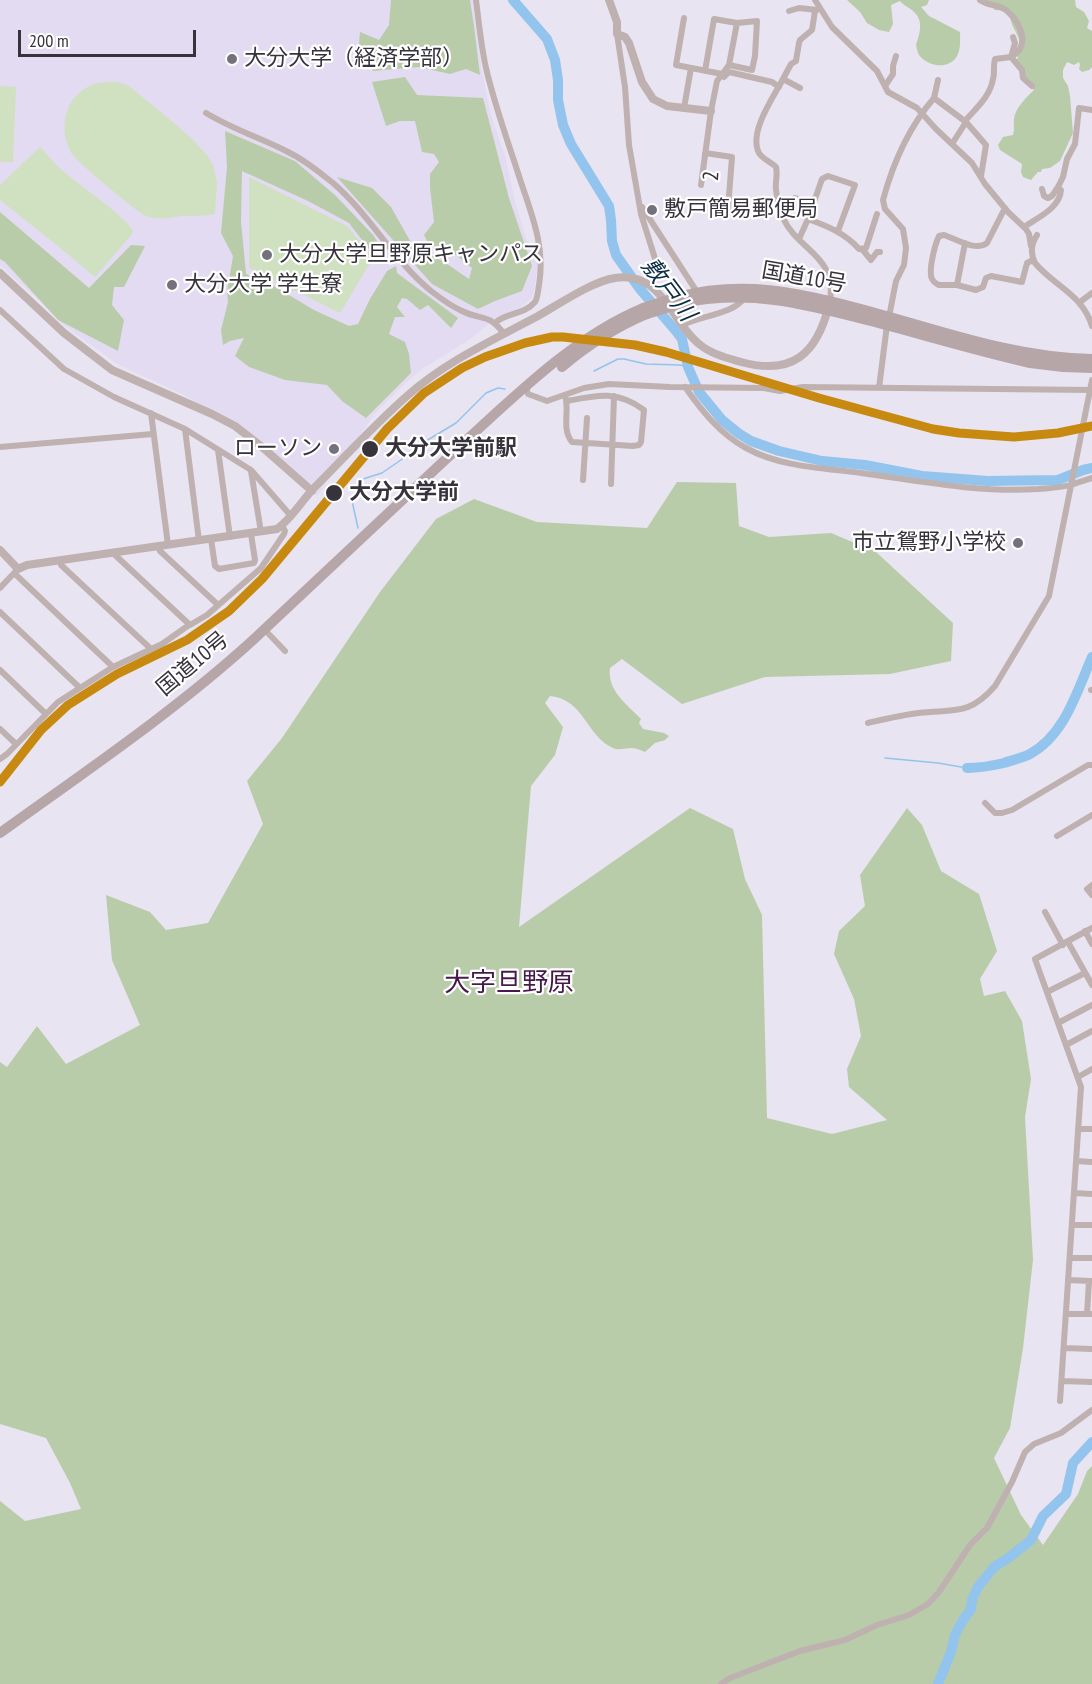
<!DOCTYPE html>
<html>
<head>
<meta charset="utf-8">
<style>
  body { margin:0 }
  #map { position:relative; width:1092px; height:1684px; overflow:hidden; background:#e8e4f1; font-family:"PT Sans Narrow",sans-serif }
  canvas { display:block }
  .scale { position:absolute; left:18px; top:30px; width:178px; height:27px; box-sizing:border-box; border:3px solid #37333d; border-top:0; padding-left:8px; font-size:18px; line-height:21px; white-space:nowrap; color:#37333d; -webkit-text-stroke:4px #fff; paint-order:stroke }
</style>
</head>
<body>
<div id="map">
<canvas width="1092" height="1684"></canvas>
<div class="scale">200 m</div>
</div>
<script>
const context = document.querySelector('canvas').getContext('2d');
context.lineJoin = 'round';
function fill(path, color) { context.fillStyle = color; context.fill(path, 'evenodd'); }
function strokePath(path, color, width, dash) { context.strokeStyle = color; context.lineWidth = width; context.lineCap = dash ? 'butt' : 'round'; context.setLineDash(dash || []); context.stroke(path); }
function drawText(font, color, halo, rows, align = 'center') {
  context.font = font + ' "PT Sans Narrow","Noto Sans JP",sans-serif'; context.lineWidth = 4.5; context.setLineDash([]); context.textBaseline = 'middle'; context.strokeStyle = halo; context.fillStyle = color; for (const [text, x, y, turn = 0] of rows) {
    context.save(); context.translate(x, y); context.rotate((+turn || 0) * Math.PI / 180); context.textAlign = isNaN(turn) ? turn : align; if (halo) context.strokeText(text, 0, 0); context.fillText(text, 0, 0); context.restore();
  }
}
fill(new Path2D(`
  M0,0H473L481,66L491,115L506,159L515,202L528,244L538,266L533,297L516,311L496,318L469,340L422,369L405,384L374,415L317,496L269,453L231,424L184,395L119,365L63,325L40,301L0,265Z`), '#e3dbf2');
fill(new Path2D(`
  M117,82L129,86L174,123L191,138L207,155L213,165L217,182L215,214C209,215 203,216 196,216C192,217 187,215 183,216C169,217 161,221 146,216C138,213 76,161 72,154C56,127 66,91 98,83C104,82 111,82 117,82Z
  M0,86L16,87L13,162H0Z
  M40,147C46,153 51,159 56,165C81,188 111,204 133,230L132,234L95,277L63,250L0,200V185Z
  M249,177L347,226L373,258L340,313L249,268Z`), '#cfe1c0');
fill(new Path2D(`
  M391,0H470L474,26L480,75L466,69L450,74L419,67L373,71L359,44L360,32L379,40L389,25Z
  M847,0H929L927,5L921,7L929,16L960,32C960,39 961,49 957,56C949,70 928,67 919,55C917,52 917,48 916,45C919,36 924,22 915,13C911,8 904,6 900,1L891,5L893,24L889,32L879,30L867,23L860,12Z
  M985,0H1075L1076,7L1084,12L1089,21L1087,28L1092,31V67L1089,70L1082,72L1079,69L1080,65L1079,62L1074,65L1067,62L1063,70V78L1068,86L1070,96L1073,133L1060,161L1050,168L1042,169L1041,172H1038L1031,180L1023,177L1021,172L1022,164L1000,150L998,145L1003,137L1013,135C1015,129 1013,125 1014,119C1015,108 1026,98 1034,90L1026,83L1017,60C1026,32 1009,33 1010,11L995,10Z
  M405,77L417,95L483,98L509,198L532,266L522,291L495,301L478,309L432,284L337,177L372,188L391,207L413,246L444,262L469,279L472,268L456,255H444L428,243L424,235L434,222L430,188V174L439,162L434,154L422,152L415,121H400L386,126L372,82Z
  M225,131L295,161L336,196L374,236L387,258L379,262L349,223L308,201L242,171L241,221L246,274L272,285L314,310L349,326L358,324L370,299L387,271L396,266L397,273L458,318L451,328L428,305L420,310L407,299L402,298L397,307L405,317H395L389,334L405,342L409,354L411,373L366,418L342,401L327,385L285,380L249,367L235,356L244,338L230,341L223,345L221,330L228,302L227,292L233,256L221,233L227,167Z
  M0,212L89,288L131,245L145,246L124,287H114L112,305L124,320L118,351L58,320L5,262L0,259Z
  M677,482L736,483L739,526L769,537L831,533L876,552L953,623L951,661L890,674L765,677L682,704L622,659L610,668C607,691 627,704 641,719L639,723L643,729L664,733L669,736L665,740L655,743L645,752C640,750 636,748 631,748C625,748 619,751 613,748C586,736 584,699 550,696L545,703L563,727L555,755L531,786L519,927L690,808L733,829L745,879L762,915L767,1118L832,1134L887,1120L849,1087L847,1069L861,1036L854,999L834,954L839,931L865,906L860,875L907,808L922,825L941,871L979,894L997,951L980,979L984,996L1005,991L1022,1021L1031,1079L1025,1117L1033,1260L1023,1348L1010,1428L994,1458L1021,1515L1043,1545L1078,1494L1087,1471L1092,1466V1684H0V1501L25,1521L81,1509L70,1483L46,1438L0,1424V1062L7,1067L37,1026L66,1064L140,1025L112,960L106,895L150,912L166,930L208,923L263,824L247,781L282,738L380,592L436,519L474,499L537,522L647,528Z`), '#b9ccaa');
strokePath(new Path2D(`
  M594,371L618,359H624L646,364L680,365L688,367
  M358,528L352,501L358,484L363,479L382,473L411,453L416,447L456,423L486,393L498,388L505,389
  M885,758L938,763L967,768`), '#92c4ee', 1.5);
strokePath(new Path2D(`
  M513,0L547,39L555,60L558,80V100L563,125L571,144L609,206L611,220L612,241L616,255L640,289L676,331L682,339L688,367L699,392L722,420L738,433L751,441L779,451L822,461L865,465L922,476L988,481L1058,480L1083,470L1092,468
  M967,768C980,768 991,766 1004,763C1012,760 1022,758 1030,754C1065,735 1077,691 1092,657
  M938,1684L951,1652L955,1635L963,1620L971,1609L972,1600L978,1587L994,1567L1007,1559L1031,1540L1043,1516L1066,1494L1073,1463L1092,1442`), '#92c4ee', 10);
strokePath(new Path2D(`
  M476,0C479,23 481,46 486,68C494,103 507,139 518,173C530,211 546,245 539,285C538,290 538,297 535,302C524,315 505,313 495,323
  M815,0L832,27L877,71L888,92L917,108L936,129L972,163L985,184L1008,212L1026,229L1029,234L1031,246
  M980,0C988,6 998,4 1006,10C1020,22 1032,45 1011,57L1022,70L1023,78L1032,86
  M789,11L799,8L817,10
  M684,18L676,65L722,74
  M617,34L625,87L629,145L641,214L657,265L656,276L652,286
  M705,71L714,19L737,23
  M724,77L729,72L772,82L779,87
  M783,79C773,98 750,130 758,151C760,158 771,162 776,167C778,175 775,182 776,190C777,199 780,210 783,218C798,251 837,255 830,301
  M885,86L893,74V66L896,56
  M800,88L783,79L791,64L796,61L799,43L800,40L812,30L815,11
  M934,98L938,80
  M684,108L691,68
  M206,113C232,129 261,138 288,152C305,160 319,172 333,183C370,215 393,260 431,291C440,298 451,306 462,311C482,321 489,313 504,334
  M965,121C976,108 990,97 993,79C995,73 993,66 995,59L1011,57L1015,43L1013,37
  M952,144L966,122
  M705,153L732,157L728,209L712,208
  M701,185L711,111L717,81L729,65L737,23L757,21L755,56L752,70L729,65
  M1042,189L1044,196L1048,198L1052,196L1058,187
  M795,198L813,204
  M642,207L697,292
  M1005,208L987,243C976,252 956,239 944,235L939,236C935,244 928,271 932,279C934,283 935,283 939,285H957L976,290L983,287L986,278L991,276L1022,282L1027,263L1033,260
  M808,219L822,179L828,176L855,185L838,231
  M1024,227C1037,218 1060,208 1061,190L1058,187L1063,177L1067,159L1075,144L1079,108L1092,110
  M1037,235C1031,244 1030,253 1035,263C1054,286 1082,294 1092,326
  M799,239L808,219C827,226 845,233 859,249L866,248L877,214
  M862,249L871,260L877,252H880
  M957,285L965,243
  M1080,302L1092,293
  M0,310L64,369L114,397L185,429L251,470L291,516
  M889,317L896,281L904,265L906,248L903,229L885,209L883,200C893,163 909,127 934,98L966,122L986,145L981,176
  M683,325C702,315 733,315 745,297
  M526,387L528,394L547,401L584,388L609,384L670,387L764,388L780,391L803,387L1092,390
  M685,387C702,411 720,434 746,448C780,467 823,468 861,473C920,481 979,493 1038,489C1049,488 1060,488 1070,485C1078,483 1085,480 1092,478
  M879,388L887,325
  M565,395C570,411 561,429 572,442L633,446L639,445L641,442L644,410C617,390 597,395 567,401
  M151,413L168,545
  M185,429L199,541
  M0,447L153,434
  M218,450L230,537
  M251,471L261,532
  M583,480L587,418
  M611,484L614,396
  M211,539L215,566L219,569L254,563L255,560L251,534
  M158,547L160,551L216,603
  M115,553V555L190,625L207,615L261,568L284,534L285,531L282,525
  M60,561L61,565L151,649
  M14,573L113,667
  M0,588L16,571
  M0,612L80,688
  M264,629L285,651
  M0,670L46,714
  M1091,690H1092
  M868,723C885,719 901,715 919,713C954,709 969,716 995,686L1049,596L1092,380
  M0,729L16,744
  M0,759L7,754L58,702L113,667L162,644L189,625
  M985,803L995,813H1002L1012,810L1088,765H1092
  M1057,836L1092,815
  M1092,885L1087,889L1092,895
  M1045,912L1063,945
  M1085,931L1092,944
  M1068,942L1092,985
  M1047,992L1085,973
  M1058,1023L1092,1005
  M1066,1045L1092,1031
  M1078,1077L1092,1069
  M1078,1129H1092
  M1076,1161L1092,1162
  M1074,1193L1092,1194
  M1072,1225H1092
  M1070,1258H1092
  M1068,1280L1091,1281
  M1066,1314H1092
  M1087,1314L1089,1281
  M1064,1348L1092,1349
  M1062,1381L1092,1382
  M1060,1401L1081,1087L1035,959L1092,928
  M721,1684L730,1678L800,1651L845,1640L877,1625L909,1615L928,1604L939,1592L970,1545L987,1528L1012,1482L1025,1452L1034,1444L1061,1433L1092,1410`), '#beb1b0', 6);
strokePath(new Path2D(`
  M609,0L617,22V34L625,37L629,43L642,82L653,99L667,106L711,111
  M0,273L64,333L112,370L212,414L235,426L262,447L312,491
  M0,550L18,569L27,565L277,529C291,519 301,502 313,489C344,458 374,425 407,396C445,362 493,340 538,316C559,304 593,281 615,278C663,271 670,321 699,344C711,354 727,358 741,362C792,376 817,354 829,305`), '#beb1b0', 8);
strokePath(new Path2D(`
  M677,297C743,280 797,292 861,309C937,329 1013,358 1092,359
  M682,303C751,289 805,304 871,321C924,335 977,351 1030,363L1063,367L1092,368
  M562,367C588,345 616,327 647,314
  M0,833C86,771 175,711 253,640C323,575 392,509 462,444C516,395 575,336 643,308`), '#b6a6a8', 10);
strokePath(new Path2D(`
  M643,308L677,297
  M647,314L682,303`), '#b6a6a8', 10);
strokePath(new Path2D(`
  M0,782L41,730L68,705L117,674L187,640L229,611L262,579L387,429L424,393L462,368L485,357L525,343L552,337H563L635,345L666,352L819,398L933,429L959,433L1014,437L1058,433L1092,426`), '#c7890f', 9);
for (const [x, y, r, color] of [
  [232,59,6,"#75717c"],
  [652,210,6,"#75717c"],
  [267,255,6,"#75717c"],
  [172,285,6,"#75717c"],
  [334,449,6,"#75717c"],
  [370,449,9,"#37333d"],
  [334,493,9,"#37333d"],
  [1018,543,6,"#75717c"]
]) { const dot = new Path2D(); dot.arc(x, y, r, 0, 2 * Math.PI); context.fillStyle = color; context.fill(dot); strokePath(dot, '#fff', 2); }
drawText('22px', '#37333d', '#fff', [
  ["大分大学（経済学部）",244,59],
  ["敷戸簡易郵便局",664,210],
  ["大分大学旦野原キャンパス",279,255],
  ["大分大学 学生寮",184,285],
  ["ローソン",322,449,"right"],
  ["市立鴛野小学校",1006,543,"right"]
], 'left');
drawText('22px', '#37333d', '#fff', [
  ["2",712,176,-85],
  ["国道10号",804,278,10],
  ["国道10号",193,664,-40]
]);
drawText('bold 22px', '#37333d', '#fff', [
  ["大分大学前駅",385,449],
  ["大分大学前",349,493]
], 'left');
drawText('italic 24px', '#0c2d43', '#fff', [
  ["敷戸川",668,290,53]
]);
drawText('26px', '#47194b', '#fff', [
  ["大字旦野原",509,984]
]);
</script>
</body>
</html>
